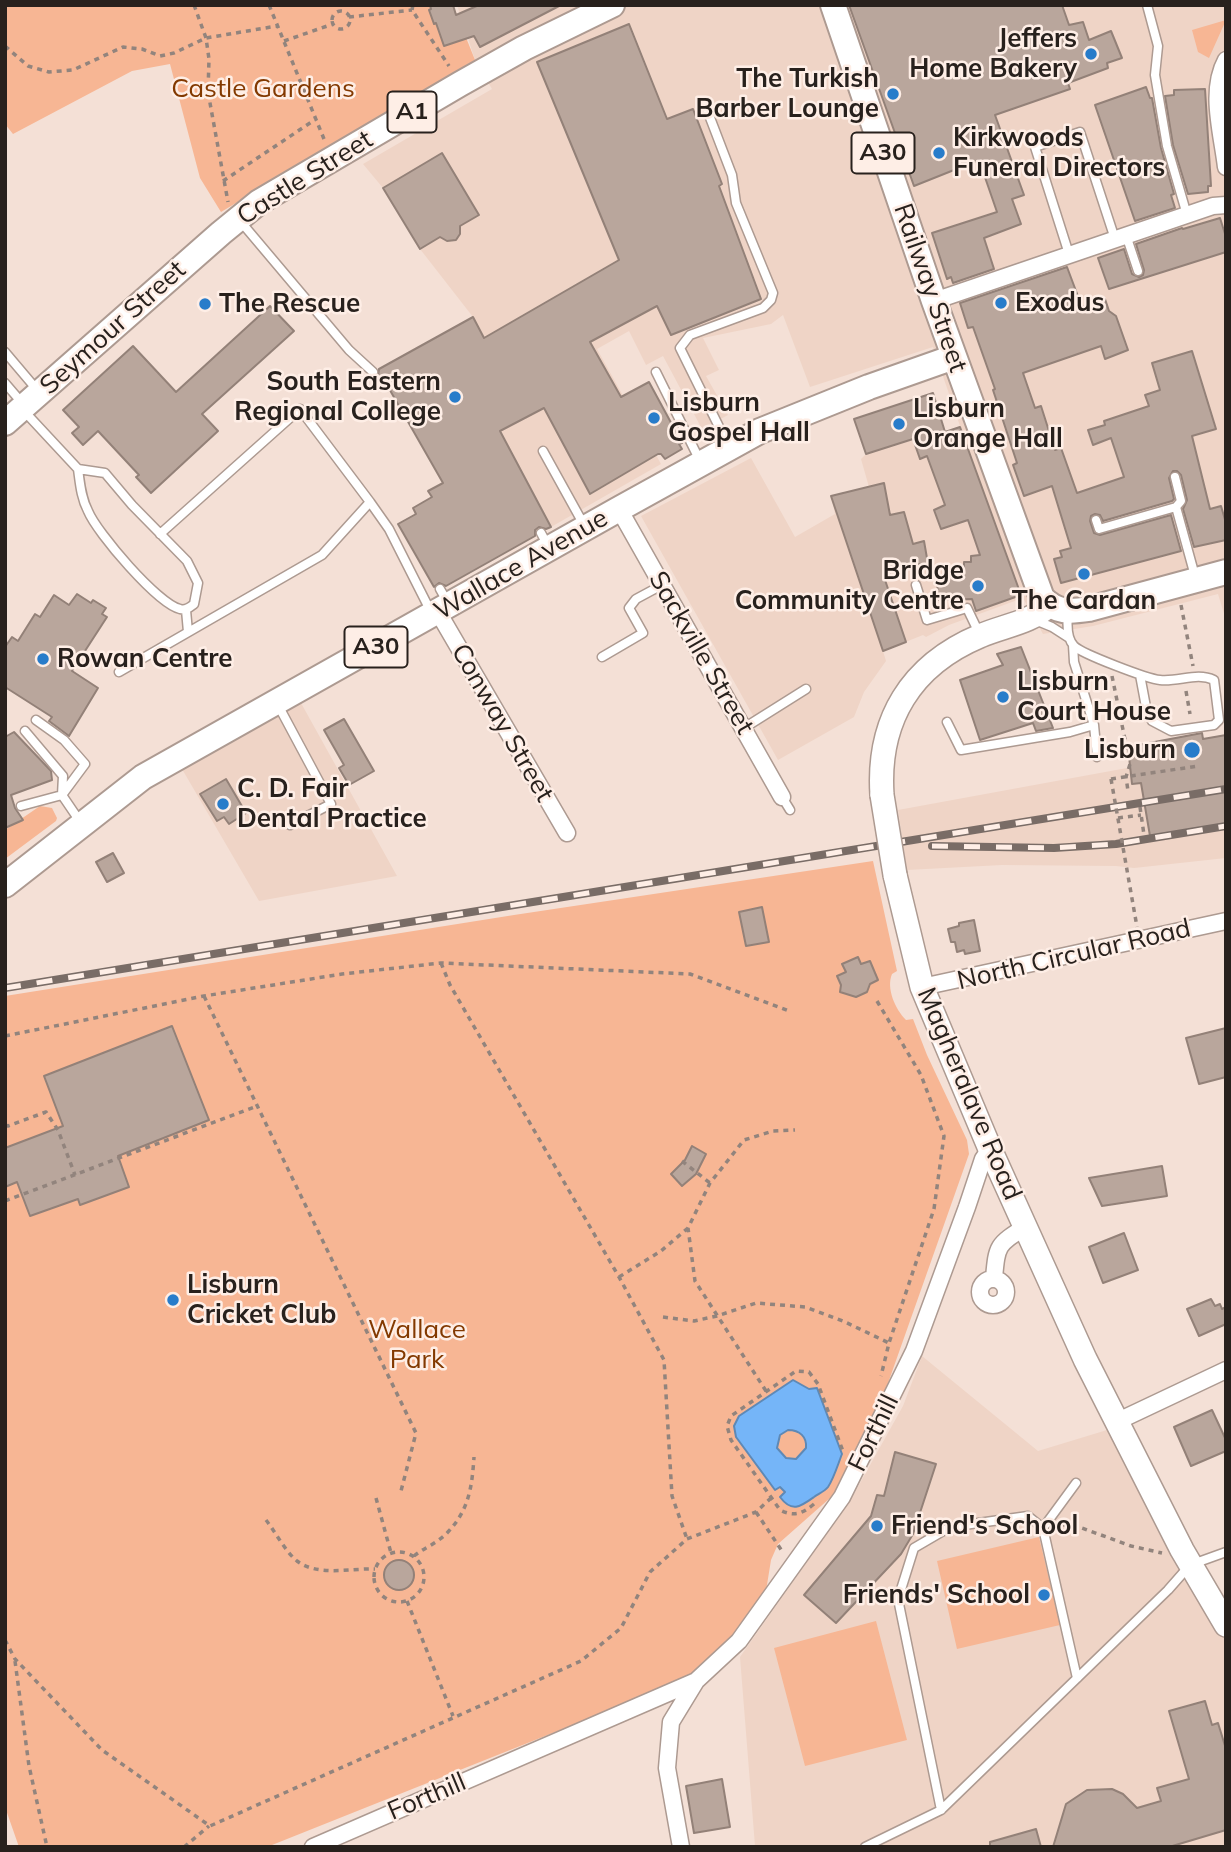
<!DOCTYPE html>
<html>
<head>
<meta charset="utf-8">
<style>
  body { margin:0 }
  #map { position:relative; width:1231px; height:1852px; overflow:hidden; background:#f4e0d6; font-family:Mulish,sans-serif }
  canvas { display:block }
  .frame { position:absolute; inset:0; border:7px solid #28211d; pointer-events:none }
</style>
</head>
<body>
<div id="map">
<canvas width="1231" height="1852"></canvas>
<div class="frame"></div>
</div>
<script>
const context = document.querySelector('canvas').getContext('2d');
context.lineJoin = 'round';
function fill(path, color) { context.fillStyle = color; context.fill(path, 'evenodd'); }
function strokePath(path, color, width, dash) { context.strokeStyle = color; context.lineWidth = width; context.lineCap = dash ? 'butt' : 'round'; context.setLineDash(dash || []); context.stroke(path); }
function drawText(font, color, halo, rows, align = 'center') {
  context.font = font + ' Mulish,sans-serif'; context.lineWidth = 5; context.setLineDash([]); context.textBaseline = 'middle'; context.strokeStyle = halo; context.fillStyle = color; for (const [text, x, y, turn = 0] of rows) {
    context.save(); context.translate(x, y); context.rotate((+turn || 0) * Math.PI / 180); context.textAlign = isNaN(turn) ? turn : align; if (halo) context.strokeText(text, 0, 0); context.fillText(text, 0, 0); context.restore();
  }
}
fill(new Path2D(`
  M457,5H1226V620L1218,594L1093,626L1043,634L1023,598L949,625L926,637L923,635L883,651L886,661L864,692L854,717L778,760L641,516L751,458L795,537L835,514L831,496L869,487L861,459L866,454L945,429V431L960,426L933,347L810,387L783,315L771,324L703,338L719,370L706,376L728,415L702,429L663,356L646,365L629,331L597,349L661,464L551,527L500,431L527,416L473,317L420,249L383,188L363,164L492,89L475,60Z
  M301,703L397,876L259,901L182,769Z
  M1226,752V858L1134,868L1116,866L1002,865L907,870L898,810L1127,768Z
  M922,1356L1038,1451L1107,1430L1171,1548L1226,1637V1847H751L755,1846L740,1657L850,1501L903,1406Z`), '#efd4c6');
fill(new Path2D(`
  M5,5H453L475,60L221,212L200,178L170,64L132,71L13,134L5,124Z
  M1226,20L1209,58L1198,52L1192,30Z
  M40,806L52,808L57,818L56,821L5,859V830Z
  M873,861L897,971L892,974C886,988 895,1009 906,1020L913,1019L927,1055L967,1140L969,1154L887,1386L838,1491L778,1544L771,1560L766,1591L735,1637L693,1677L267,1847H19L5,1807V996L514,915Z
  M1039,1537L1060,1625L957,1649L937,1561Z
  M876,1621L907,1740L805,1766L774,1648Z`), '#f7b694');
const water = new Path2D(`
  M793,1380L809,1389L817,1388L842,1454C838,1464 834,1478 828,1487C825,1491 818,1494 814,1497C800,1507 792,1513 780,1497L785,1492L780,1487L775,1490L736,1437L734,1426L739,1416ZM788,1430C800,1430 807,1437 806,1448L796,1459L786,1458L777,1448L780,1435Z`);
fill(water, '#75b5f8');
strokePath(water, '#5e89b6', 2);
const building = new Path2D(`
  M430,5H453L456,15L479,5H561L480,47L474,36L444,46L436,23L434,24L429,10L431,9Z
  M849,5H1062L1069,25L1083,22L1089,40L1111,31L1122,58L1107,63L1108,68L1068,83L1070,89L995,115L1024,195L1012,199L1021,224L984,238L994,269L953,283L951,277L947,279L932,233L997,212L979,160L914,186Z
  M629,24L667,119L693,109L722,184L719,186L761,299L671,335L657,306L590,342L621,397L649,382L682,443L679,444L682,449L665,459L661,454H658L590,494L544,408L500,431L551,527L546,529L539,527L535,530V536L446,586L439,583L434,587L398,524L416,514L413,508L432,497L428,491L443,483L383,378L378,376L379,369L473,317L484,338L619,260L537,62Z
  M1146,87L1150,98H1152L1161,148L1174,194L1171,195L1175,208L1135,221L1095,105Z
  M1205,89L1211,186H1208V192L1188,194L1173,145L1165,96L1174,95V90Z
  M442,153L479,215L460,226V234L456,240L447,241L440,237L420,249L383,188Z
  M1220,218L1226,237V252L1109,289L1098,258L1124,249L1132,274L1139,277L1143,275L1144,270L1136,244L1182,228L1183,229Z
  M1067,267L1082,307L1105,299L1109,311L1116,316L1128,350L1105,359L1101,346L1023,373L1035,408L1041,406L1055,450L1061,448L1077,493L1124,477L1111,438L1093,445L1088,430L1105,425L1104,421L1149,406L1145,395L1160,390L1152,363L1192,351L1216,429L1192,436L1210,509L1221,506L1226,523V540L1194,547L1183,509L1187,500L1181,475L1177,471H1173L1169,478L1174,499L1172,501L1103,521L1100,515L1095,514L1091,516L1090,521L1094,533L1100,535L1171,515L1181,551L1061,583L1054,559L1062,557L1060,551L1071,548L1052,486L1024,496L1013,465L1017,463L993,390L995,389L973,327L968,328L960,303Z
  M270,306L294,331L202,414L218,431L151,493L136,477L139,475L98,431L83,445L72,433L79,427L63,410L133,346L176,392Z
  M933,393L945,432L960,427L1021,595L976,611L972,599L938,600L937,577H964V562H971V556L980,555L968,520L941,529L934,510L945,505L927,456L920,459L913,439L866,454L854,419Z
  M884,483L890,515L904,512L913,544L924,541L928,564L888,565L890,577H884L906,642L883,651L831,496Z
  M77,594L91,603L93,600L106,608L102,614L107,617L72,671L98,688L69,736L49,721L52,717L5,687V647L12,637L18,641L35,614L40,617L54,595L69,605Z
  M1021,647L1053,728L1036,731L1033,723L980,740L960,680L1003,665L997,654Z
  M344,719L374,771L349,785L339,768L344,765L324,730Z
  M14,732L51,771L52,780L11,795L15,808L23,820L5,828V737Z
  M1202,733L1203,739L1226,735V824L1150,836L1141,783L1132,784L1128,747Z
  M226,779L246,813L229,824L224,817L217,821L200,794Z
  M113,853L124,873L107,882L96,862Z
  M762,907L769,942L746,946L739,912Z
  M974,920L980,951L965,954L964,950L957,952L955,942H951L948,929L959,926V923Z
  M858,957L861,964L870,961L878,980L870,984L867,992L856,997L840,992L841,985L837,976L846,972L842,964Z
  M172,1026L209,1120L118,1156L129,1187L80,1205L78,1199L30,1216L17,1182L5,1187V1148L63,1126L44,1076Z
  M1226,1028V1077L1199,1084L1186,1038Z
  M692,1146L706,1154L696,1174L682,1186L671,1174L685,1160Z
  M1162,1166L1167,1196L1102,1206L1089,1178Z
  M1124,1233L1138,1270L1103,1283L1089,1247Z
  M1211,1299L1215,1306L1220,1304L1222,1309L1226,1307V1324L1199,1336L1187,1309Z
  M1212,1410L1226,1440V1451L1191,1466L1174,1427Z
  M895,1452L936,1464L913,1534L901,1554L836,1623L804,1595L871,1516L877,1495L884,1496Z
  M384 1575a15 15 0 1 1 30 0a15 15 0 1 1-30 0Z
  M1205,1701L1212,1725L1218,1723L1226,1749V1830L1169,1847H1053L1066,1804L1087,1790L1112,1789L1123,1794L1137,1808L1161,1801L1157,1788L1189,1779L1169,1711Z
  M722,1779L730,1827L694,1833L686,1786Z
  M1036,1829L1041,1847H990V1842Z`);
fill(building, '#b9a69c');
strokePath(building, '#938178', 2);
const lane = new Path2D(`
  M1147,5L1158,46L1155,75L1167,146L1187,215
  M704,102L732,175L736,203L773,293L771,300L763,308L690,335L680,348L728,445
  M241,222L349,350L373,372
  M1126,235L1138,271
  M1069,254L1035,147L1080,132L1115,239
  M5,352L38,391
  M656,372L700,461
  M5,383L23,404
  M24,411L78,469
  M543,451L584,525
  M78,469L105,473L132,505L187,561L198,583L194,604C190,607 186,611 180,609C158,604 97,533 88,511C81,498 80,483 78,469Z
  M1175,477L1181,501L1176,507L1195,576
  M1096,520L1099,529L1176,507
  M541,533L548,546
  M160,534L300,409L370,502
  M916,585L927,620L967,608L979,633
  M440,589L448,603
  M186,610L188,632
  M1068,615C1067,625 1067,639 1074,646C1082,654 1148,679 1160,680C1179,682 1197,672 1214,680L1219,720L1214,725L1171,731L1152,721L1146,707L1140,675
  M1035,620L1052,627L1069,638
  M1073,645L1074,662L1094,725L1097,757
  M602,657L643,633L629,608L636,599L662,585
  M119,672L322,555L370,502L389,529L431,612
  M278,705L331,804L290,825
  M36,720L64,740L85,764L62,795
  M947,722L961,750L1070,732L1094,725
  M744,728L806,689
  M25,731L63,776L62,795
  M782,797L790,810
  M21,806L62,795L81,823
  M1076,1483L1043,1528L1077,1678
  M941,1810L898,1599L914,1548L950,1527L1028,1516L1043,1528
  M865,1847L941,1810L1168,1590L1190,1565L1226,1552`);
const street = new Path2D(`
  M1226,60C1209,91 1222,133 1226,167
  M934,301L1213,206L1226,205
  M619,509L782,797
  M438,612L567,833
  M922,987L1226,921
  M994,1278C997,1245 997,1245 1025,1227
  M980 1292a13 13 0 1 1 26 0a13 13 0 1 1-26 0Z
  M1116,1422L1226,1370
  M313,1847L696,1681L739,1641L842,1497L914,1351L967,1207L983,1159L990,1149
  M681,1847L667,1768L671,1722L696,1681`);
const secondary = new Path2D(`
  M882,795C877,720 911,665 980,636C1002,626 1031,623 1049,605
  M895,875L922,987L990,1149L1085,1359L1182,1550L1226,1625`);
const primary = new Path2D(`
  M833,5L934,301L1042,598C1057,613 1069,612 1089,609L1226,572
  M5,423L221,233L259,202L460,84L524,48L612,5
  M5,885L143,777L619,509L760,431L869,387L954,357`);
strokePath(lane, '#ad9a91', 11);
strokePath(street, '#ad9a91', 19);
strokePath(secondary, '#ad9a91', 26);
strokePath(primary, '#ad9a91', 28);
strokePath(new Path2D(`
  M194,5L206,38L209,59L208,92L228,202
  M269,5L324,139
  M413,5L412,10L449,66
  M332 20a9 9 0 1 1 18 0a9 9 0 1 1-18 0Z
  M349,17L412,10
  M284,41L333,24
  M5,46L28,66L49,72L73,70L123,47L142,49L160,56L174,53L206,38L277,26
  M223,181L316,119
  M1181,605L1193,666
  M1112,676L1130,764L1126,777L1128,791
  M1186,691L1190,714
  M1111,779L1198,766
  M1140,807L1144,835
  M1118,818L1141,815
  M441,963L450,985L619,1277L664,1360L672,1496L687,1539
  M204,996L416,1433L401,1491
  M877,1001L921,1075L944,1136L934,1209L889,1343L881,1376
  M5,1036L204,996L342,974L441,963L690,974L789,1011
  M5,1125L8,1126L46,1112L58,1130L75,1175
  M682,1161L710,1183
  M5,1201L257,1106
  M619,1277L661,1251L688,1228
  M663,1317L694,1321L717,1316L756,1303L805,1307L843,1321L889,1343
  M766,1391L695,1281L688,1228L710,1183L744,1140L773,1131L795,1130
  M376,1498L391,1553
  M814,1504C802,1514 794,1517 780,1510L731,1440L727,1426L731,1416L796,1371L809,1372L818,1384L844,1454
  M756,1512L782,1551
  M266,1520C276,1533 285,1551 297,1561C318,1577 351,1568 375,1569
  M1063,1525L1071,1524L1131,1546L1162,1553
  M374 1577a25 25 0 1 1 50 0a25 25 0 1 1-50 0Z
  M414,1556C424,1548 437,1543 446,1534C469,1511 472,1487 474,1457
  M407,1601L453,1716
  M5,1640L15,1659L102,1750L210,1826L581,1661L621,1628L650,1572L687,1539L756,1512L771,1498
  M15,1661L29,1766L47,1847
  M184,1847L209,1826`), '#92847d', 3.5, [5, 5]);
strokePath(lane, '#fff', 8);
strokePath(street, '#fff', 16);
strokePath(secondary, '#fff', 23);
strokePath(primary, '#fff', 24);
const rail = new Path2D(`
  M932,846L1054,848L1116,844L1226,826
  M5,988L1226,789`);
strokePath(rail, '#796c66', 8);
strokePath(rail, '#feeee6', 5, [16]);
const secondaryBridge = new Path2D(`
  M882,795L895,875`);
strokePath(secondaryBridge, '#ad9a91', 26, []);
strokePath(new Path2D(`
  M1111,779L1137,927`), '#92847d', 3.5, [5, 5]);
strokePath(secondaryBridge, '#fff', 23);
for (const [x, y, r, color] of [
  [1091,54,7,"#287cca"],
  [893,94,7,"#287cca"],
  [939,153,7,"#287cca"],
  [1001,303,7,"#287cca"],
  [205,304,7,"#287cca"],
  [455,397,7,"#287cca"],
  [654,418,7,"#287cca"],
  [899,424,7,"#287cca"],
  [1084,574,7,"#287cca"],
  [978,586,7,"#287cca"],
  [43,659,7,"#287cca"],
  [1003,697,7,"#287cca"],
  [1192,750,9,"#287cca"],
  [223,804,7,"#287cca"],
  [173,1300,7,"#287cca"],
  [877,1526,7,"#287cca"],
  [1044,1595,7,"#287cca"]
]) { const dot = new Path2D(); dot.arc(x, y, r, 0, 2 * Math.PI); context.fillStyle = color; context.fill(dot); strokePath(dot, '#feeee6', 2.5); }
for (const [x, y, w] of [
  [412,112,49],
  [883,153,63],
  [376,647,63]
]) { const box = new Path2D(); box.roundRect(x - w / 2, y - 20.5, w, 41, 5); context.fillStyle = '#feeee6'; context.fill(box); strokePath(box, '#28211d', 2); }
drawText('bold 24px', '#28211d', null, [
  ["A1",412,112],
  ["A30",883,153],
  ["A30",376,647]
]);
drawText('bold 26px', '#28211d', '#feeee6', [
  ["Jeffers",1077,39,"right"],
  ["Home Bakery",1077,69,"right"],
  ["The Turkish",879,79,"right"],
  ["Barber Lounge",879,109,"right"],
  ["Kirkwoods",953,138],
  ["Funeral Directors",953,168],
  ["Exodus",1015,303],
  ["The Rescue",219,304],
  ["South Eastern",441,382,"right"],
  ["Regional College",441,412,"right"],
  ["Lisburn",668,403],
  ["Gospel Hall",668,433],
  ["Lisburn",913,409],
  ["Orange Hall",913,439],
  ["Bridge",964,571,"right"],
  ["Community Centre",964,601,"right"],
  ["The Cardan",1084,601,"center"],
  ["Rowan Centre",57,659],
  ["Lisburn",1017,682],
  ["Court House",1017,712],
  ["Lisburn",1176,750,"right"],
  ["C. D. Fair",237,789],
  ["Dental Practice",237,819],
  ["Lisburn",187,1285],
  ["Cricket Club",187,1315],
  ["Friend's School",891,1526],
  ["Friends' School",1030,1595,"right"]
], 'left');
drawText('26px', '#833900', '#feeee6', [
  ["Castle Gardens",263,89],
  ["Wallace",417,1330],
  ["Park",417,1360]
]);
drawText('26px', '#28211d', '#feeee6', [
  ["Castle Street",305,178,-32],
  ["Railway Street",930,288,71],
  ["Seymour Street",113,328,-42],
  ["Wallace Avenue",521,565,-30],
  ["Sackville Street",701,653,60],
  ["Conway Street",502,723,60],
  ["North Circular Road",1074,955,-13],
  ["Magheralave Road",969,1094,67],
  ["Forthill",874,1433,-64],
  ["Forthill",427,1797,-23]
]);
</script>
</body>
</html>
